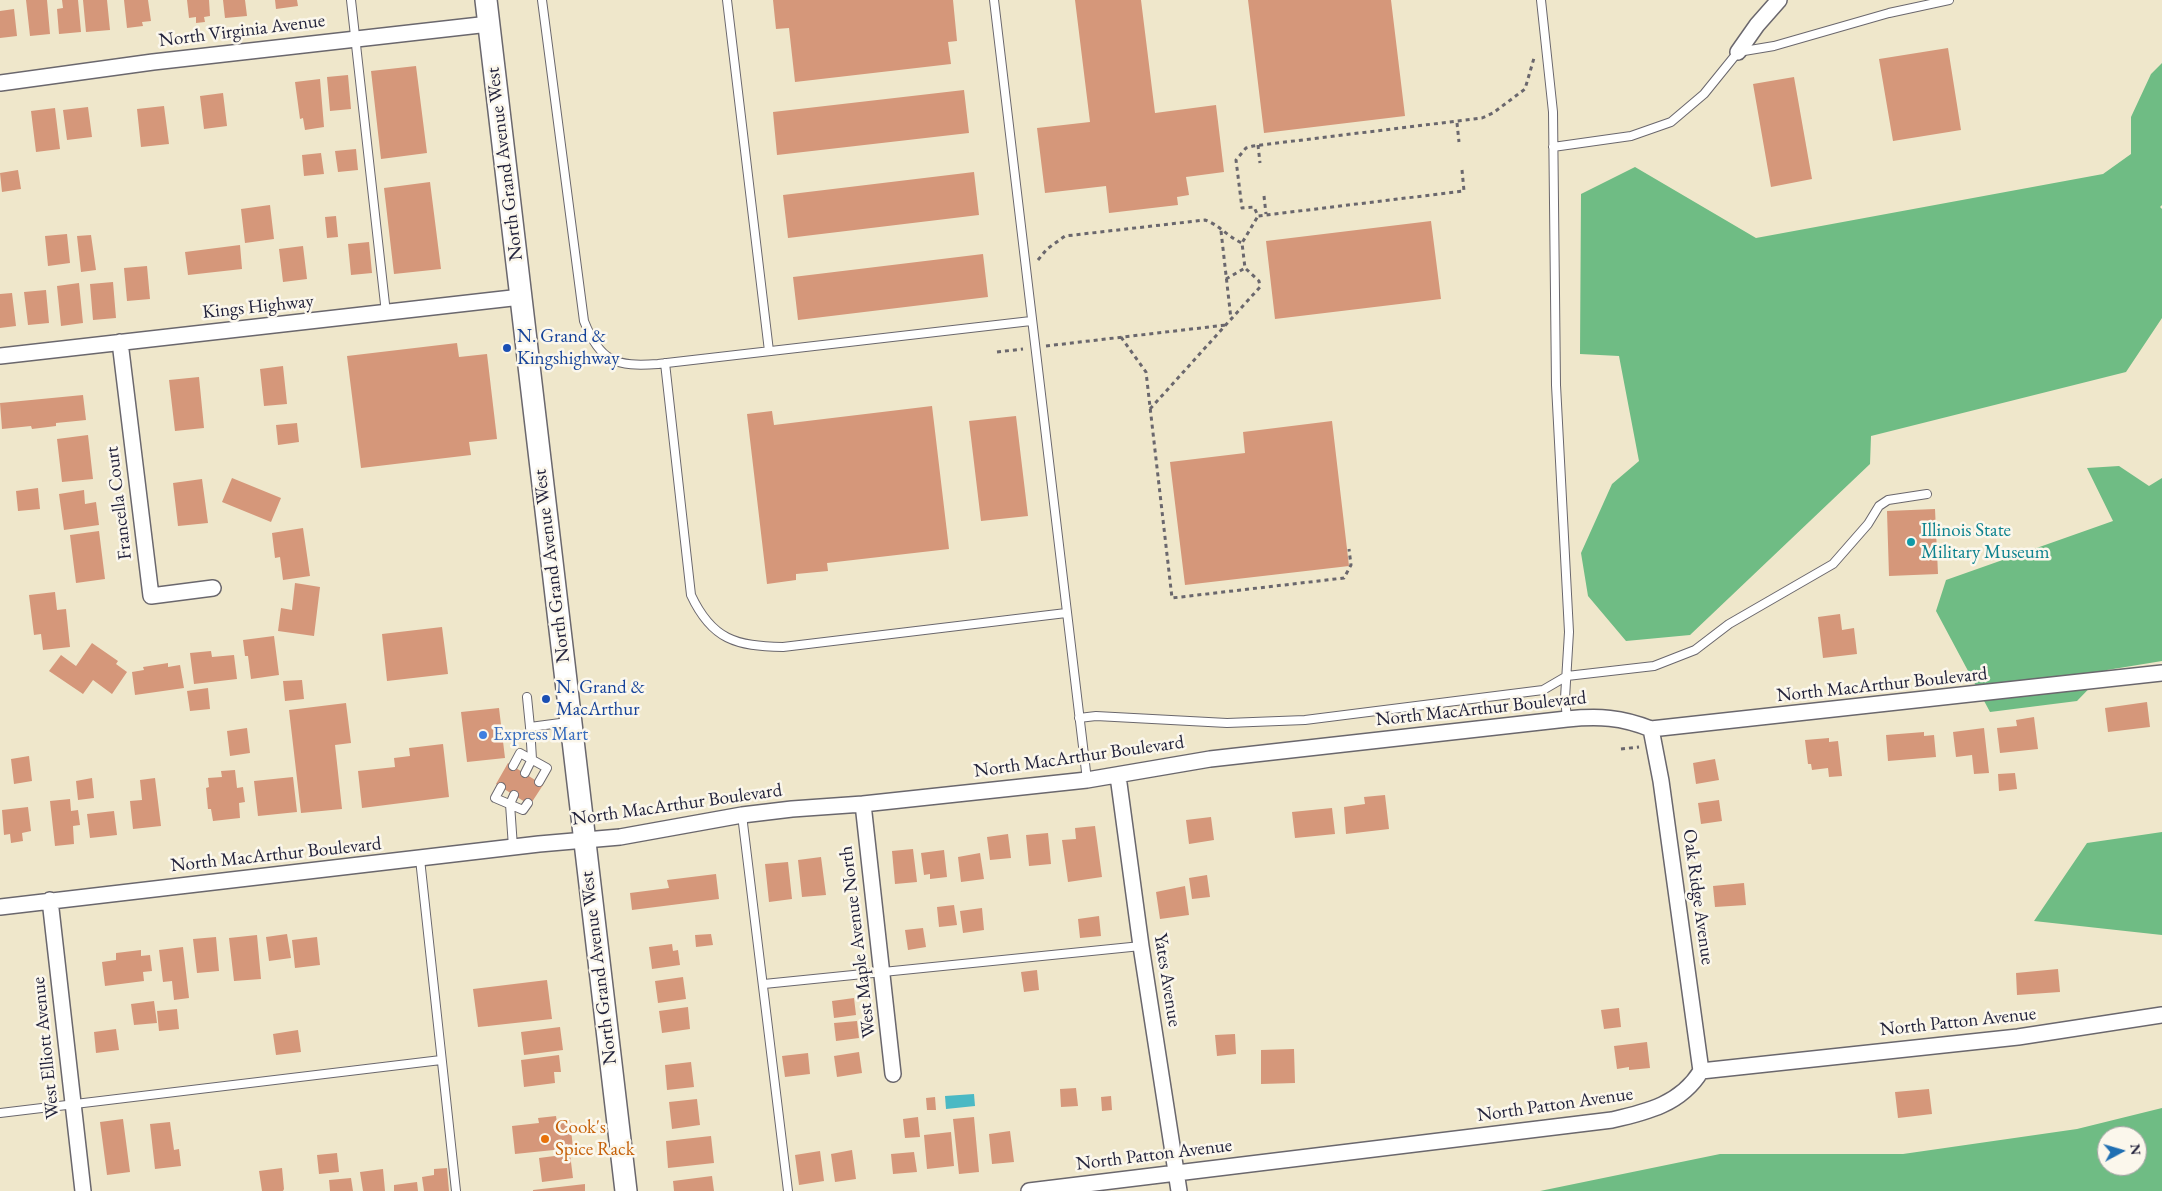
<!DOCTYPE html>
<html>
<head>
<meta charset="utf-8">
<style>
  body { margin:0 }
  #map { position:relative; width:2162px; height:1191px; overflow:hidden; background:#efe7cb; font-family:"EB Garamond",serif }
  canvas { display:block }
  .north { position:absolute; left:2097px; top:1126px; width:50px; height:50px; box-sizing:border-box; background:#fbf7ec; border:1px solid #a4a2a5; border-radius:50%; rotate:84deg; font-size:14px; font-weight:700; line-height:20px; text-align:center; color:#22223b }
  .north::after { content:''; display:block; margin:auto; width:18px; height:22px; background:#1f6fb2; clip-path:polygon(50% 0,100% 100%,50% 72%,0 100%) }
</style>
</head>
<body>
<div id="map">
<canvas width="2162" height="1191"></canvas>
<div class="north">N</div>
</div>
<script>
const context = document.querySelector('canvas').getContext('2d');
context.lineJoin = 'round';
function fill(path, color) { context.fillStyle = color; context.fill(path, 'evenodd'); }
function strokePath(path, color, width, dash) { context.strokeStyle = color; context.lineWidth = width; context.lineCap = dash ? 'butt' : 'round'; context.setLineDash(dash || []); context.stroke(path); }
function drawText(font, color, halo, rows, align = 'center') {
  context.font = font + ' "EB Garamond",serif'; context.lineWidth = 5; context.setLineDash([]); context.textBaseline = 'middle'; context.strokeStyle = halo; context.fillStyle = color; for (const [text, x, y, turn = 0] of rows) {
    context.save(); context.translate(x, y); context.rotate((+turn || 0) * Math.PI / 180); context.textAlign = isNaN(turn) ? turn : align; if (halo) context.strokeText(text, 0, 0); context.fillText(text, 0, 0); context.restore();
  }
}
fill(new Path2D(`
  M2162,63V205L2160,207L2162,209V318L2126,372L1871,436L1870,464L1690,635L1626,641L1588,596L1581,553L1612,484L1639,461L1619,356L1580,354L1581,194L1635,167L1756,238L2103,174L2131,154V117L2151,74Z
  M2119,466L2149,486L2162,478V661L2107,670L2077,701L1990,712L1936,611L1946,580L2113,521L2087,468Z
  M2162,832V935L2034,921L2087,843Z
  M2162,1108V1191H1540L1720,1154H1903L2077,1129ZM2107,1136H2137V1166H2107Z`), '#6fbc84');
fill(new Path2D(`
  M974,1094L975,1106L946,1109L945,1096Z`), '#4bb9c4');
fill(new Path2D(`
  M26,0H47L50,34L30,36Z
  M62,0H78L81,32L59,34L57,9L63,8Z
  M83,0H107L110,30L86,32Z
  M124,0H148L151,21L142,22L143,26L127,28Z
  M187,0H209L210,16L204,17L205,22L196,23V17L189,18Z
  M223,0H245L247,16L225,18Z
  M275,0H297L298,6L276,9Z
  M773,0H953L957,41L948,42L951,64L795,82L789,28L776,29Z
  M1075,0H1141L1155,113L1216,105L1224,172L1186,177L1189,195L1177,197L1178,205L1109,213L1106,186L1045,193L1037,128L1090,122Z
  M1248,0H1391L1405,116L1264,133Z
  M14,9L17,36L0,38V11Z
  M1948,48L1961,130L1893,141L1879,59Z
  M416,66L427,153L381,159L371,71Z
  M348,75L351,109L330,111L327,77Z
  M1794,77L1812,179L1771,187L1753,84Z
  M320,79L324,127L305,130L303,118L300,119L295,82Z
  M964,90L969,133L777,155L773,112Z
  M223,93L227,126L204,129L200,96Z
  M164,106L169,144L141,147L137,109Z
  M88,107L92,137L67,140L63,110Z
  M55,108L60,149L36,152L31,111Z
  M356,149L358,170L338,172L335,151Z
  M321,153L324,174L304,176L302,155Z
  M18,170L21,189L2,192L0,173Z
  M974,172L979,215L788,238L783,195Z
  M430,182L441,269L394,274L384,188Z
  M270,205L274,239L245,243L241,209Z
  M336,216L338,237L327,238L325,217Z
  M1431,221L1441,299L1275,319L1266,241Z
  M67,234L70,263L48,266L45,236Z
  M91,235L96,270L81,272L77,236Z
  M369,242L372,273L351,275L348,244Z
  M240,245L242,269L188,275L185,252Z
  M303,246L307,279L283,282L279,249Z
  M983,254L988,297L798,320L793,277Z
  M147,266L150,299L127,301L124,268Z
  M113,282L116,318L93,320L90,284Z
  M79,283L83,323L61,326L57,286Z
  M46,290L49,323L28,325L24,292Z
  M12,293L16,326L0,328V294Z
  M457,343L459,357L487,354L497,439L469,442L471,455L361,468L347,356Z
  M283,366L287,404L264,406L260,369Z
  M199,377L204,428L175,431L169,380Z
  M83,395L86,420L56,423V426L32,429L31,426L2,429L0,403Z
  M932,406L949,549L827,563L828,571L796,574V580L767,584L747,414L772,411L774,425Z
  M1016,416L1028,516L981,521L969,421Z
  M1332,421L1349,566L1185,585L1170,462L1245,453L1243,432Z
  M297,423L299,442L278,445L276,425Z
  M88,435L93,479L62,482L57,439Z
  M232,478L281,498L271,522L222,502Z
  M202,479L208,523L178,526L173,483Z
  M38,488L40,509L18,511L16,491Z
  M84,490L85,504L96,502L99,525L64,530L59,494Z
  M1935,509L1938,574L1889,576L1887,511Z
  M303,528L310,576L283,580L280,557L275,558L272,533Z
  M99,531L105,579L76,583L70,535Z
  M295,583L320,587L314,636L278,631L281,608L292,610Z
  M55,592L57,610L66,609L70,647L43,650L41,634L34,635L29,595Z
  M1840,614L1842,630L1854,628L1857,654L1823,658L1818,617Z
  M442,627L448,674L387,681L382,634Z
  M274,636L279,675L251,679L248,656H245L243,640Z
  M92,643L118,661L116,664L127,672L112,694L93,680L83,694L49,671L61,655L76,666Z
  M211,651L212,657L234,655L237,679L194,684L190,653Z
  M168,663V667L180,665L184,688L135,695L132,672L144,670L143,667Z
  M302,680L304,699L285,701L283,681Z
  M208,688L210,709L190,711L187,691Z
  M2147,702L2150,727L2108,732L2105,708Z
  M346,703L351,743L335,745L342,809L301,813L289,710Z
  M499,708L505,758L467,762L461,712Z
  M2034,717L2038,749L2000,753L1997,728L2017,726L2016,720Z
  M247,728L250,753L230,756L227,731Z
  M1984,728L1989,773L1974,774L1972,755L1956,757L1953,732Z
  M1924,732V736L1934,735L1936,757L1888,761L1886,735Z
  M1829,738V742L1838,741L1842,776L1829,777L1828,768L1812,770L1811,764H1808L1805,740Z
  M443,744L449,797L362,808L358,771L395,767L394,758L410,756L409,748Z
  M29,756L32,781L14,784L11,759Z
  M1715,759L1719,780L1696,784L1693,763Z
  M508,763L543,785L530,805L496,784Z
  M235,770L237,788L243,787L245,802L239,803L240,818L213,821L211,809H208L206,788L209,787L208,778L222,777L221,771Z
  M2015,773L2017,789L1999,791L1998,774Z
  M293,777L297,812L258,816L254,781Z
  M92,778L94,798L78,800L76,781Z
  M155,778L161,826L133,829L130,801L142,800L140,780Z
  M1385,795L1389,829L1346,834L1344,807L1365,804L1364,797Z
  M70,799L71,811L78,810L80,825L73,826L74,844L55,846L50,801Z
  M1719,800L1722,821L1701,824L1698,803Z
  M28,807L31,831L22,833L23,841L11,843L10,834L4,835L2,810Z
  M1332,808L1335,834L1295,838L1292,812Z
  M114,811L117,835L90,838L87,814Z
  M1211,817L1214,840L1189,844L1186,820Z
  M1095,826L1102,877L1068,882L1062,840L1076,839L1075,828Z
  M1048,833L1051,864L1029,866L1026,835Z
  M1008,834L1011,858L990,860L987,837Z
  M913,849L917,882L895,884L892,851Z
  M944,850L947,877L930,879V874L924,875L921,853Z
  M980,853L984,879L961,882L958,857Z
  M821,857L826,895L802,897L798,860Z
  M788,862L792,899L769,902L765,864Z
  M716,874L719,899L632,910L630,893L669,888L667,880Z
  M1207,875L1210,897L1192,899L1189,878Z
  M1744,883L1746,905L1715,907L1713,886Z
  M1185,886L1189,915L1160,919L1156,892Z
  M954,905L957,925L939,927L937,907Z
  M982,908L984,930L963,933L960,911Z
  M1099,916L1101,936L1080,938L1078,919Z
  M923,928L926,947L908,950L905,930Z
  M287,934L291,958L269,961L266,937Z
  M711,934L713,945L696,947L695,935Z
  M257,935L261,979L234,981L229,938Z
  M216,937L219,971L197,973L193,939Z
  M317,937L320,965L295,968L292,940Z
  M672,944L673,951L678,950L680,965L652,969L649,947Z
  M183,947L189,998L174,1000L172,981L163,982L159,950Z
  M141,950V956L150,955L152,971L143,972L144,981L105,986L102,962L116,960V953Z
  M2058,969L2060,992L2017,995L2016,973Z
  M1037,970L1039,990L1024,992L1021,972Z
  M683,977L686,999L658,1003L655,981Z
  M547,980L552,1019L478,1027L473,989Z
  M854,998L856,1015L834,1018L832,1001Z
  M154,1001L157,1023L134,1025L131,1004Z
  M688,1007L690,1029L662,1033L659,1011Z
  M1619,1008L1621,1027L1604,1029L1601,1010Z
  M177,1009L179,1029L159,1031L157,1011Z
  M857,1021L859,1038L836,1041L834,1023Z
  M560,1027L563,1050L524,1055L521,1032Z
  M116,1029L119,1050L96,1053L94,1032Z
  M298,1030L301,1052L276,1055L273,1034Z
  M1235,1034L1236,1054L1217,1056L1215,1035Z
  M1647,1042L1650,1068L1629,1070V1067L1617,1069L1614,1046Z
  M1294,1049L1295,1083L1261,1084V1050Z
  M859,1052L862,1073L837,1077L834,1056Z
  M808,1053L810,1074L785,1077L782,1056Z
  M559,1055L561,1072H554L555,1083L524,1087L521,1060Z
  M691,1062L694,1087L667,1090L665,1065Z
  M1076,1088L1078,1106L1061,1107L1060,1089Z
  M1929,1089L1932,1114L1898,1118L1895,1092Z
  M1111,1096L1112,1110L1102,1111L1101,1097Z
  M935,1097L936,1110H927L926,1098Z
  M697,1099L700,1125L672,1129L669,1102Z
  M556,1116L557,1122L570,1120L573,1148L515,1154L512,1126L539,1123L538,1118Z
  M918,1117L920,1137L905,1138L903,1119Z
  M974,1117L979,1172L959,1174L953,1119Z
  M123,1119L130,1172L107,1175L100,1122Z
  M170,1122L174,1150L179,1149L181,1166L155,1169L150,1124Z
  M1010,1131L1014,1162L992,1164L989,1134Z
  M951,1132L954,1166L927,1169L924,1135Z
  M711,1136L714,1163L668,1168L666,1141Z
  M852,1150L856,1179L835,1182L831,1154Z
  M820,1151L824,1181L799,1185L795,1155Z
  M914,1152L917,1172L893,1174L891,1154Z
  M337,1153L339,1172L319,1174L317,1155Z
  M570,1154L573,1178L542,1182L539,1158Z
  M282,1168L284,1189L283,1191H262L259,1171Z
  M447,1168L449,1191H424L422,1177L434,1175V1169Z
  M383,1169L385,1191H363L360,1172Z
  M712,1176L714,1191H674L673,1181Z
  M351,1178L353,1191H330L329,1180Z
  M417,1182L418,1191H394V1185Z
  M585,1184V1191H533V1190Z`), '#d5977a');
const service = new Path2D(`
  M351,0L386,313
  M542,0L584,321C600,362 616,367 658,364L1031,321
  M727,0L769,351
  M994,0L1087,780
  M1541,0L1553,112L1556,385L1569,632L1565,698L1567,719
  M1553,147L1631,136L1671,122L1704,94L1738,52L1774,46L1889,13L1949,0
  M665,363L691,595C712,640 736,646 783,647L1066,613
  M527,697L530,727L568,722
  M1079,718L1096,716L1227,723L1305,720L1543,690L1567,676L1654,666L1695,650L1729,624L1833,564L1868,524L1879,506L1888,500L1927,494
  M513,766L520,753L547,768L539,782
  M525,773L532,759L530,727
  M501,787L495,798L523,810L528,803
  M742,815L788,1191
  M513,847L510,804L514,795
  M420,859L456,1191
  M764,984L1141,946
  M0,1113L441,1060`);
const minor = new Path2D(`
  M1738,52L1757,25L1779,0
  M0,83L153,62L489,24
  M120,342L151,596L213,588
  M0,356L521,297
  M1651,729L1661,781L1701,1071
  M1118,776L1141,946L1179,1191
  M863,804L893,1074
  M50,900L83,1191
  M0,907L539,844L620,837L742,815L792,809L863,804L1087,780L1210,759L1567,719C1599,716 1621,717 1651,729L2162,673
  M1029,1191L1612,1120C1647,1112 1681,1104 1701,1071L2018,1037L2162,1015`);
const secondary = new Path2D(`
  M486,0L626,1191`);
strokePath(service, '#6a676d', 10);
strokePath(minor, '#6a676d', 18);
strokePath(secondary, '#6a676d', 24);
strokePath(new Path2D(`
  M1457,123L1459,142
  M1258,145L1260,163
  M1462,170L1464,191L1258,216L1254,207L1242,208L1236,160L1246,148L1253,146L1482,118L1493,113L1525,89L1534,58
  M1264,196L1266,214
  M1221,231L1231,319
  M1038,260L1047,249L1065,236L1205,220C1218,224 1228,237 1242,243
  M1226,279L1245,268
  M1121,337L1146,372L1172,598L1344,578L1351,565L1349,549
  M1046,346L1226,325
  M997,352L1023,349
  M1150,409L1260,287L1259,281L1245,268L1242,243L1258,216
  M1621,749L1639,747`), '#6a676d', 3, [4, 4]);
strokePath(service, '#fff', 8);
strokePath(minor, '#fff', 15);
strokePath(secondary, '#fff', 21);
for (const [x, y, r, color] of [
  [507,348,5,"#1a4fb4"],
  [1911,542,5,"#0f9aa8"],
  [546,699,5,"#1a4fb4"],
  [483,735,5,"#3f7fe0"],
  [545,1139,5,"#e8710a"]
]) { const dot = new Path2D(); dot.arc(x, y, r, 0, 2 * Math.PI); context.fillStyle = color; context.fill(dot); strokePath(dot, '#fbf7ec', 2); }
drawText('19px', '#22223b', '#fbf7ec', [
  ["North Virginia Avenue",242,31,-7],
  ["North Grand Avenue West",505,164,-97],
  ["Kings Highway",258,307,-6],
  ["Francella Court",119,503,-97],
  ["North Grand Avenue West",552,566,-97],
  ["North MacArthur Boulevard",1882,685,-6],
  ["North MacArthur Boulevard",1481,709,-6],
  ["North MacArthur Boulevard",1079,757,-8],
  ["North MacArthur Boulevard",677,805,-8],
  ["North MacArthur Boulevard",276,855,-6],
  ["Oak Ridge Avenue",1698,897,82],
  ["West Maple Avenue North",858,942,-97],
  ["North Grand Avenue West",599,968,-97],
  ["Yates Avenue",1167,980,81],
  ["North Patton Avenue",1958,1022,-6],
  ["West Elliott Avenue",46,1048,-96],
  ["North Patton Avenue",1555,1105,-8],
  ["North Patton Avenue",1154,1155,-7]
]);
drawText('19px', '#164399', '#fbf7ec', [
  ["N. Grand &",517,337],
  ["Kingshighway",517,359],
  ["N. Grand &",556,688],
  ["MacArthur",556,710]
], 'left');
drawText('19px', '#0d838f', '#fbf7ec', [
  ["Illinois State",1921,531],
  ["Military Museum",1921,553]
], 'left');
drawText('19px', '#366cbe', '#fbf7ec', [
  ["Express Mart",493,735]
], 'left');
drawText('19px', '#c56008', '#fbf7ec', [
  ["Cook's",555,1128],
  ["Spice Rack",555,1150]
], 'left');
</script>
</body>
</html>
